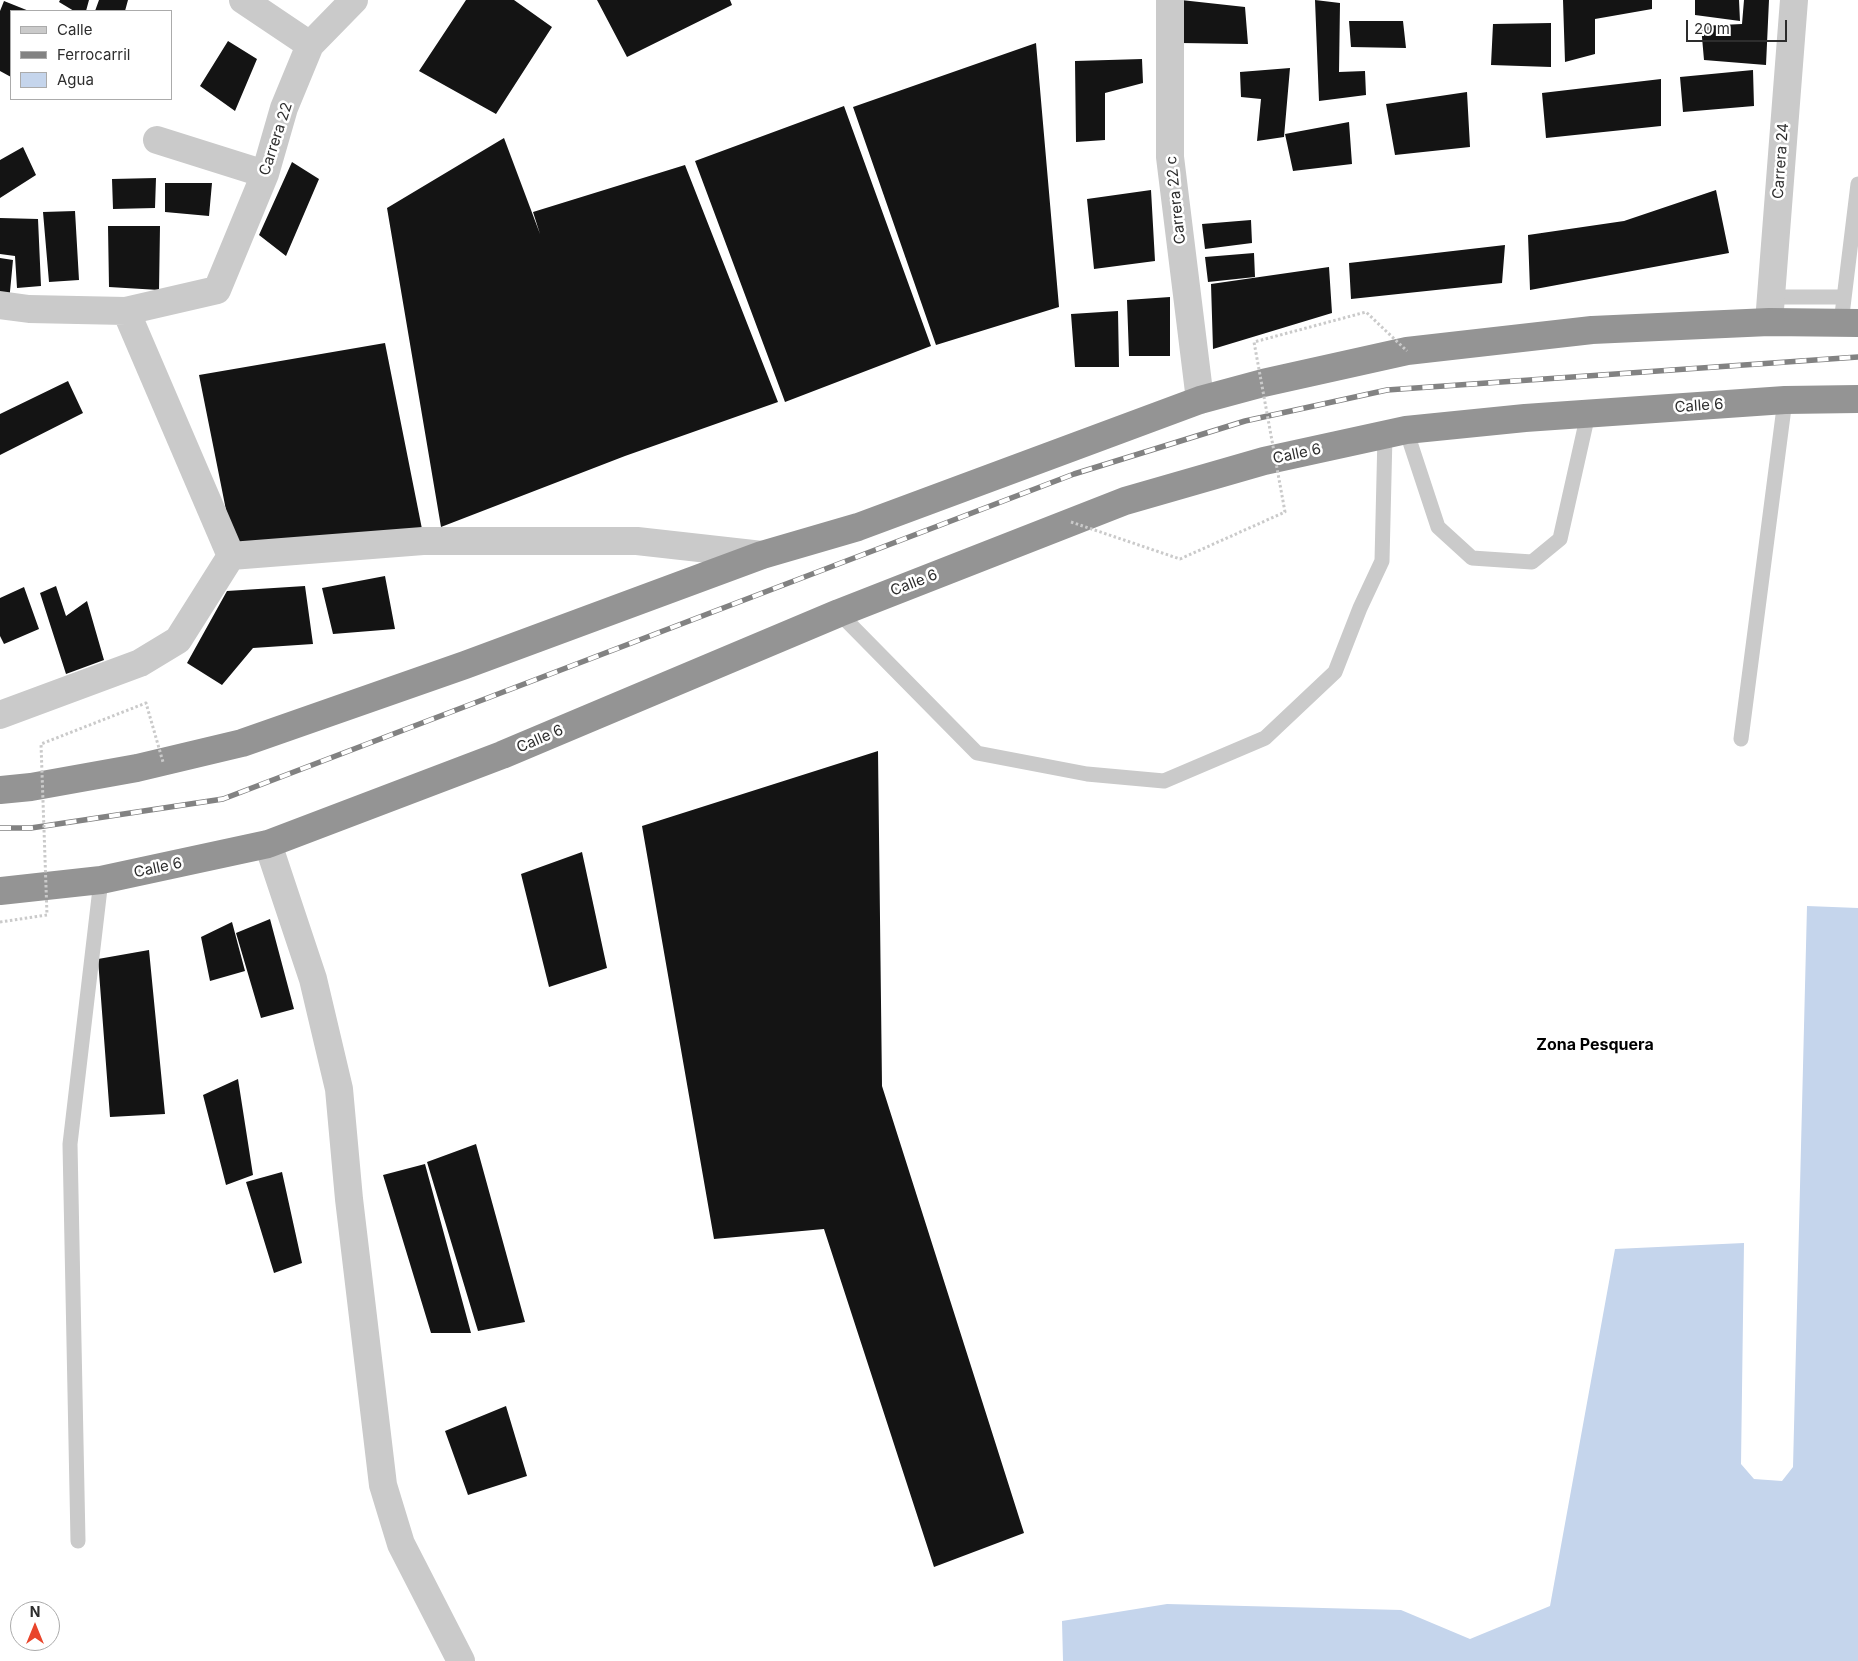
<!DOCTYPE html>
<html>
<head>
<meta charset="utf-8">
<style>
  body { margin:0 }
  #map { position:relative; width:1858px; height:1661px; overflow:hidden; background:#fff; font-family:Inter,sans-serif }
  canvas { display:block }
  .legend { position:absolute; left:10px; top:10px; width:162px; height:90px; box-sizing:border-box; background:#fff; border:1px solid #ababab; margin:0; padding:6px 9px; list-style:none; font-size:15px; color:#2d2d2d }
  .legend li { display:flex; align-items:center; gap:10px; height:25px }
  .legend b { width:25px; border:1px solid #ababab }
  .north { position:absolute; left:10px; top:1601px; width:50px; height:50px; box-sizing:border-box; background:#fff; border:1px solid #ababab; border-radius:50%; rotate:0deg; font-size:14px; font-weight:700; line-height:20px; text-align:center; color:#2d2d2d }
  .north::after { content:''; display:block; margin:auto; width:18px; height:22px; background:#e9452b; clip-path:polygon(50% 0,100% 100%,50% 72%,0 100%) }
  .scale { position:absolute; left:1686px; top:20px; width:101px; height:22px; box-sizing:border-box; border:2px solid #2d2d2d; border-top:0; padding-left:6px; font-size:15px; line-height:18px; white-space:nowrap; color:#2d2d2d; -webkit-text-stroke:4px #fff; paint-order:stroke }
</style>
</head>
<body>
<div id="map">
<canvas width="1858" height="1661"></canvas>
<ul class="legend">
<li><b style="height:6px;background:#cacaca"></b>Calle</li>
<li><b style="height:6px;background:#828282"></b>Ferrocarril</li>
<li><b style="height:14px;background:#c5d5ec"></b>Agua</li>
</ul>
<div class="north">N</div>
<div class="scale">20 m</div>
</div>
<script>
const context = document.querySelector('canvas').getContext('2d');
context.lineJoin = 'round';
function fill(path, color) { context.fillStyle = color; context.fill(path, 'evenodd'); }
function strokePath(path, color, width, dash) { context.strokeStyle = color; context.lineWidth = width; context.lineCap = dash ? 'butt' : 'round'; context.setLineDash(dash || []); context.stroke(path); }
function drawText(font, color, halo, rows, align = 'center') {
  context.font = font + ' Inter,sans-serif'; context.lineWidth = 5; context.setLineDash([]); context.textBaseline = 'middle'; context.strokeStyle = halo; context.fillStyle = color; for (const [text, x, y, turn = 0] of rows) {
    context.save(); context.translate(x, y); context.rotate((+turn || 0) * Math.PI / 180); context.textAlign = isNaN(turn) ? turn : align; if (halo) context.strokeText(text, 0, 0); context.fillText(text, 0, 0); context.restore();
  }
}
fill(new Path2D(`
  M1807,906L1858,908V1661H1063L1062,1621L1167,1604L1401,1610L1470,1639L1550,1606L1615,1249L1744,1243L1741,1464L1754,1479L1782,1481L1793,1467Z`), '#c5d5ec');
fill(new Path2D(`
  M60,0H89L86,11H74L59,2Z
  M99,0H128L125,11H95Z
  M466,0H514L552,27L496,114L419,71Z
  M597,0H730L732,5L627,57Z
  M1181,0L1245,7L1248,44L1181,43Z
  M1315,0L1340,3L1339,72L1365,71L1366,95L1319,101Z
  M1563,0H1652V9L1595,19V54L1565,62Z
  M1695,0H1739L1740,21L1695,15Z
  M1744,0H1769L1766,65L1704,60L1701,26L1742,24Z
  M4,1L29,11H11V77L0,71V11Z
  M1349,21H1403L1406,48L1351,47Z
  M1551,23V67L1491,65L1493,24Z
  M228,41L257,59L235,111L200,86Z
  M1036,43L1059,307L936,345L853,107Z
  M1142,59L1143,83L1105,93V140L1076,142L1075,61Z
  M1290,68L1284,137L1257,141L1261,99L1241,97L1240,72Z
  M1753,70L1754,106L1683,112L1680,77Z
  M1661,79V126L1546,138L1542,93Z
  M1467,92L1470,147L1395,155L1386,104Z
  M844,106L931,346L785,402L695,161Z
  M1349,122L1352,164L1293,171L1285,134Z
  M504,138L540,234L533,212L685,165L778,402L625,456L441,527L387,208Z
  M23,147L36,175L0,198V160Z
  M292,162L319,179L286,256L259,235Z
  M156,178L155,208L113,209L112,179Z
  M165,183H212L209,216L165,212Z
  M1151,190L1155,261L1094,269L1087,199Z
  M1716,190L1729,253L1530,290L1528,235L1624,221Z
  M75,211L79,280L49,282L43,212Z
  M0,218L38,219L41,286L17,288L15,256L0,254Z
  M1251,220L1252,243L1205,249L1202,224Z
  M108,226H160L159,290L109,287Z
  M1505,245L1502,283L1351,299L1349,263Z
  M1254,253L1255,277L1208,282L1205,257Z
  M0,258L13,260L9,302L0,301Z
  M1329,267L1332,313L1213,349L1211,284Z
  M1170,297V356H1129L1127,300Z
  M1118,311L1119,367H1075L1071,314Z
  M385,343L422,529L233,545L199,375Z
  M68,381L83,413L0,455V414Z
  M385,576L395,629L333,634L322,588Z
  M56,586L66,616L87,601L104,660L66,674L40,593Z
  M305,586L313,644L253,648L222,685L187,663L227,591Z
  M24,587L39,629L4,644L0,636V598Z
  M878,751L882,1086L1024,1533L934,1567L824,1229L714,1239L642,826Z
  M582,852L607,968L549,987L521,874Z
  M270,919L294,1009L261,1018L236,933Z
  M232,922L245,971L210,981L201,937Z
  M149,950L165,1114L110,1117L98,959Z
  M238,1079L253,1175L226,1185L203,1095Z
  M476,1144L525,1322L478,1331L427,1162Z
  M425,1164L471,1333H431L383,1175Z
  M282,1172L302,1263L274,1273L246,1182Z
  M506,1406L527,1476L468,1495L445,1431Z`), '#141414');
strokePath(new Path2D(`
  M1771,297H1843
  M1841,323L1858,184
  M1406,430L1438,527L1472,558L1532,562L1560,539L1588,414
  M839,613L977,753L1087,774L1164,781L1265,738L1335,672L1360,608L1382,561L1385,435
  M1741,739L1785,400
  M78,1541L70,1144L101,880`), '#cacaca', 15);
strokePath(new Path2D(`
  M243,0L310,45
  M1170,0V157L1200,400
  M157,140L265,174
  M0,305L29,309L126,311L217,290L265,174L284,108L310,45L354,0
  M126,311L231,556
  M1769,322L1794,0
  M0,715L140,663L178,640L231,556L423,541H637L762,555
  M268,844L313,979L339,1089L349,1199L383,1485L401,1544L461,1661`), '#cacaca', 28);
strokePath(new Path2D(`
  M0,790L31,787L137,768L242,743L465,665L762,555L858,527L1200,400L1263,383L1407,351L1592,330L1769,322L1858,323
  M0,891L101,880L268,844L502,755L839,613L1125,501L1264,461L1406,430L1525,418L1785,400L1858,399`), '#949494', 28);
const rail = new Path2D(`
  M0,828H31L223,799L1074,474L1245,421L1387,390L1858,357`);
strokePath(rail, '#828282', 5.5);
strokePath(rail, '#fff', 4, [11]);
strokePath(new Path2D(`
  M1071,522L1180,559L1285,512L1254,342L1366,312L1407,351
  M0,922L47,915L41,744L146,703L163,762`), '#cacaca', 3, [2.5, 2.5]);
drawText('15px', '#2d2d2d', '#fff', [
  ["Carrera 22",276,139,-72],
  ["Carrera 24",1781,161,-86],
  ["Carrera 22 c",1176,200,-96],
  ["Calle 6",1699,406,-4],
  ["Calle 6",1297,454,-12],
  ["Calle 6",914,583,-21],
  ["Calle 6",540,739,-23],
  ["Calle 6",158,868,-12]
]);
drawText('bold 16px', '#000', '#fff', [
  ["Zona Pesquera",1595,1045]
]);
</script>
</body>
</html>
